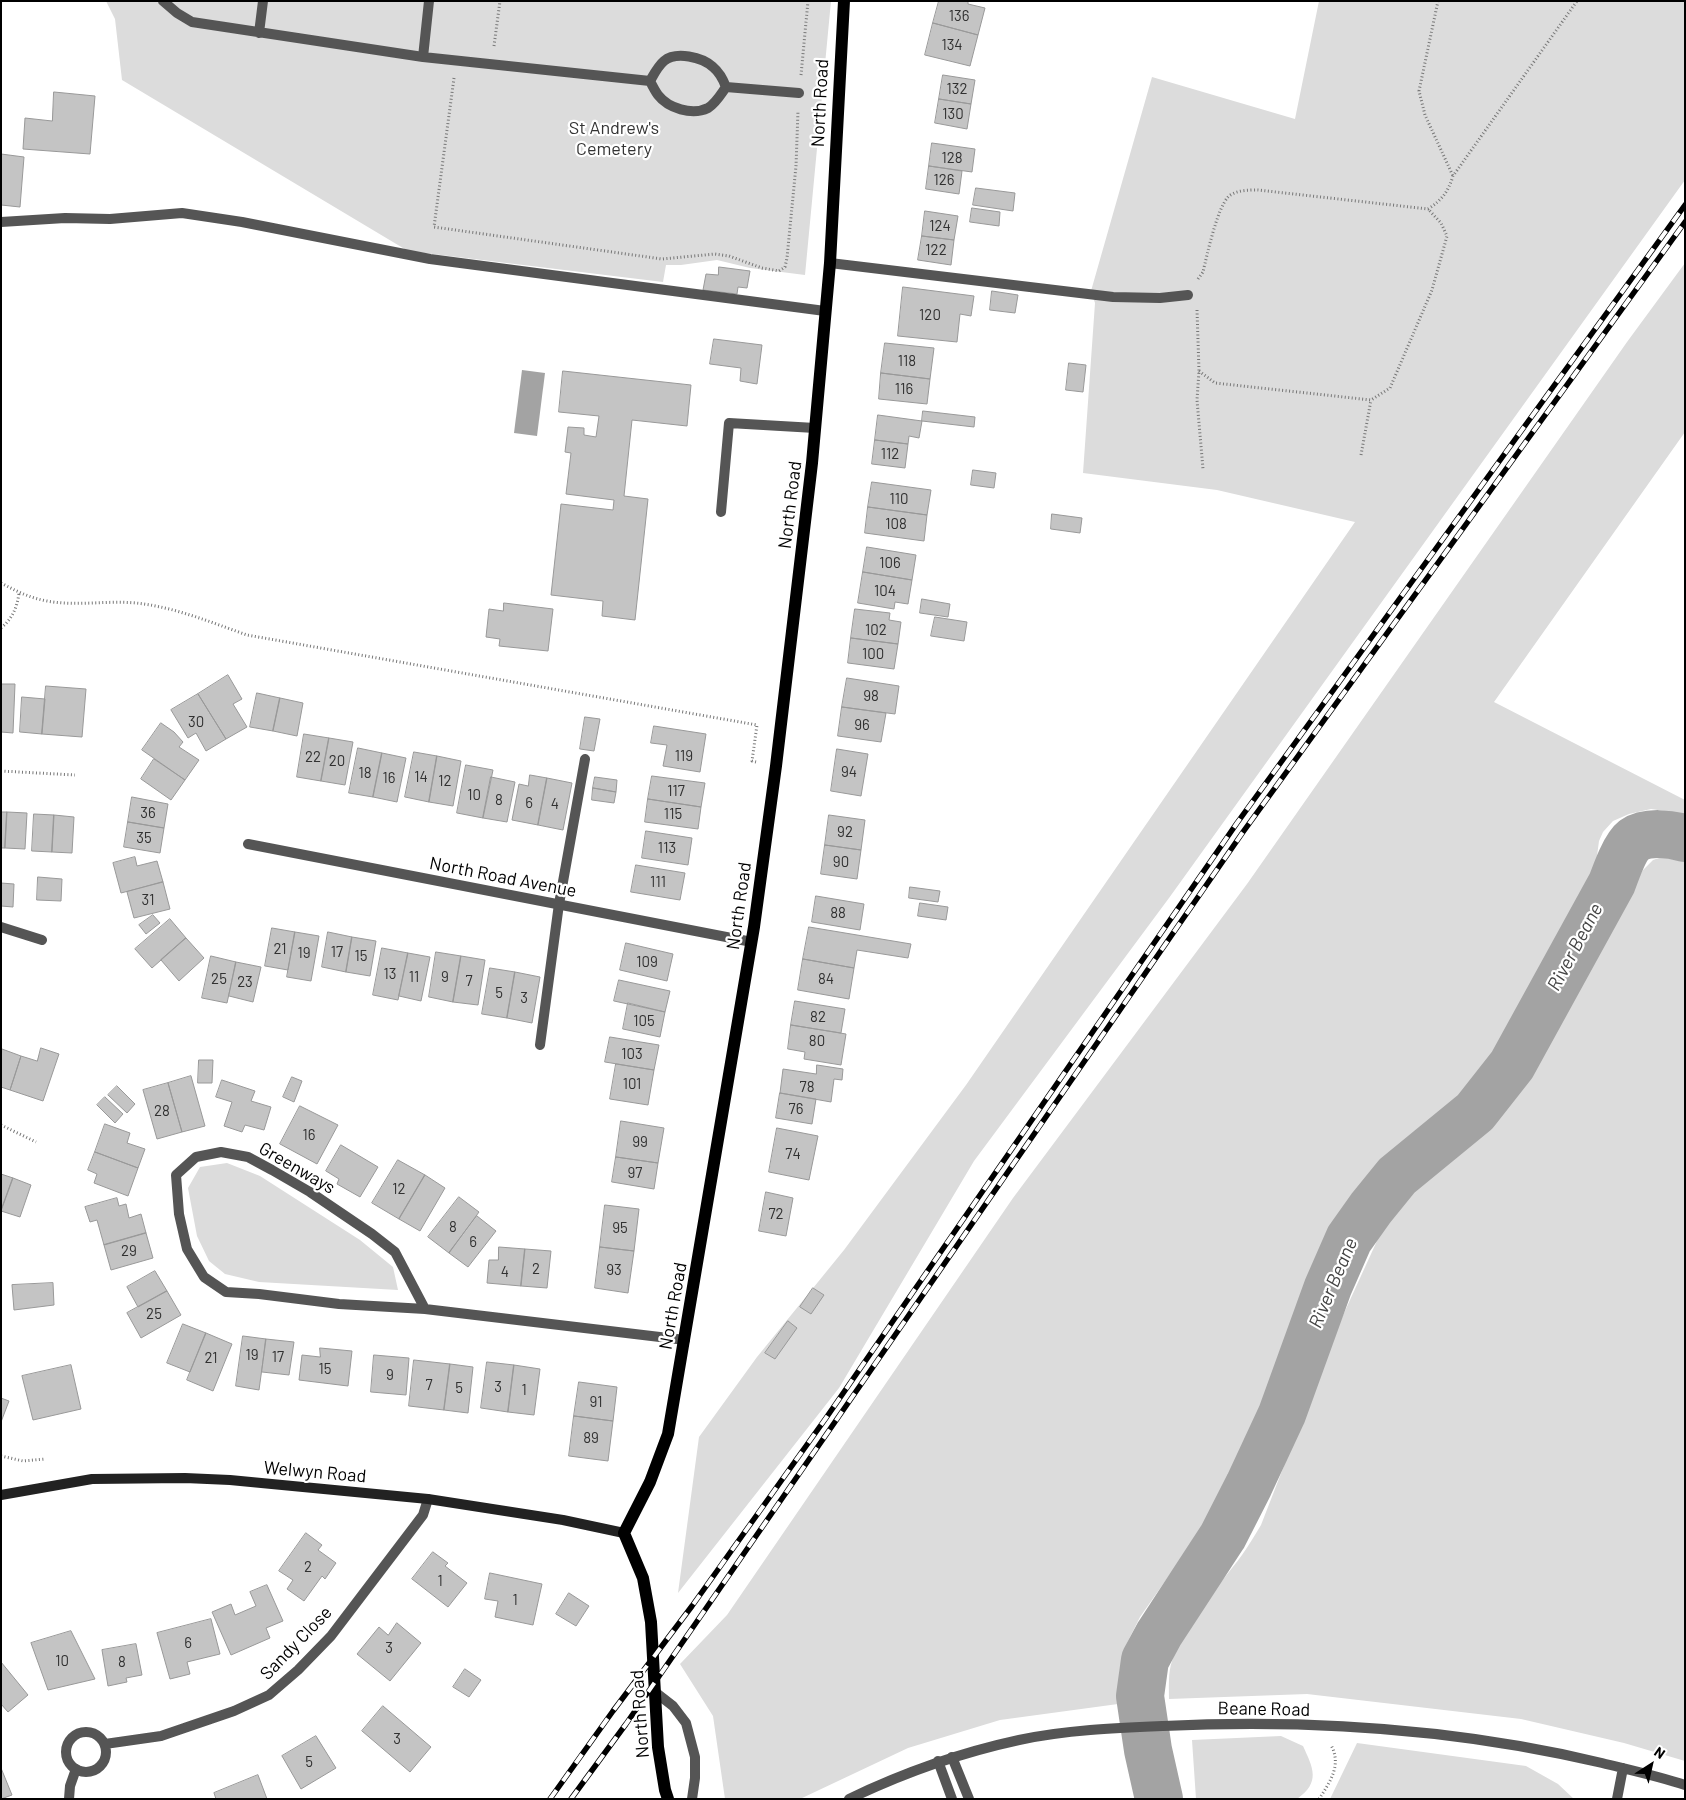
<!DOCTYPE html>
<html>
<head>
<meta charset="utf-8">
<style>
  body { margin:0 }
  #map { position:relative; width:1686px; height:1800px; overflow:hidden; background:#fff; font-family:Barlow,sans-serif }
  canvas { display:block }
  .frame { position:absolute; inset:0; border:2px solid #000; pointer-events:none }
  .north { position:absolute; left:1626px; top:1740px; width:50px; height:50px; -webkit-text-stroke:4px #fff; paint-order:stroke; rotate:35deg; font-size:14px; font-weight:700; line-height:20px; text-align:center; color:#000 }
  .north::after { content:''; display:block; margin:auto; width:18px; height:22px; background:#000; clip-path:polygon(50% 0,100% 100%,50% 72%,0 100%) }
</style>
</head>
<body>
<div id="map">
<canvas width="1686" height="1800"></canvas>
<div class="frame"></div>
<div class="north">N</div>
</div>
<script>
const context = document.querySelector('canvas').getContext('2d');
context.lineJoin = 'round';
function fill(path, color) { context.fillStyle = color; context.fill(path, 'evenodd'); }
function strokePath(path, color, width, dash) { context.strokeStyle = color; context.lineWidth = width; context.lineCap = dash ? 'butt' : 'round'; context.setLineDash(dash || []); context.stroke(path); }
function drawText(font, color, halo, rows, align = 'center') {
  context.font = font + ' Barlow,sans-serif'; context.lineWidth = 4.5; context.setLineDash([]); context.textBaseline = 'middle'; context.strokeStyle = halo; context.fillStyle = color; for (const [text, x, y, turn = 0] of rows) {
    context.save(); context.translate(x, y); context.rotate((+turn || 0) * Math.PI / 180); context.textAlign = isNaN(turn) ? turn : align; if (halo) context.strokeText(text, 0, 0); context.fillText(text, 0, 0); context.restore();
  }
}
fill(new Path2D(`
  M106,1H831L805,275L750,268L717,260L681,265H666L663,282L408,251L122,80L115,19Z
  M1319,1H1685V180L1169,898L974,1161L839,1388L678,1593L699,1437L757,1357L844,1250L966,1085L1355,522L1217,490L1083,473L1095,303L1091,291L1152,77L1295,119Z
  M1685,263V432L1494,702L1685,800V814L1651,809L1629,814L1613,821L1603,832L1599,841L1597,856L1588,892L1536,998L1492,1067L1470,1093L1409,1143L1384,1165L1354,1202L1333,1238L1282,1364L1270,1409L1205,1524L1140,1617L1127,1643L1120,1667L1118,1704L1000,1720L908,1748L800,1799H725L713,1716L680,1664L727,1615L1013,1198L1247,884L1627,342Z
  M1668,855L1685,857V1761L1624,1743L1521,1719L1307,1694L1169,1699C1169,1686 1168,1673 1172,1661C1185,1620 1218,1588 1242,1555C1249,1545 1255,1535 1261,1525L1339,1324L1387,1219L1405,1186L1423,1167L1479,1125L1501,1104L1564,1016L1621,909L1643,870L1653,860Z
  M227,1163L260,1176L360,1240L393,1267L398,1290L259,1282L225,1274L209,1261L197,1236L188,1188L200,1167Z
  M1281,1736L1303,1746C1313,1768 1321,1782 1297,1799H1196L1192,1740Z
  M1357,1743L1526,1766L1558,1784L1574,1799H1330Z`), '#dcdcdc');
fill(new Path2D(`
  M522,370L545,373L537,436L514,433Z`), '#a3a3a3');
strokePath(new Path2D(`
  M1159,1799L1148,1750L1140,1696L1145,1660L1159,1634L1223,1536L1249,1485L1282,1414L1328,1287L1349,1239L1371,1208L1397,1176L1475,1112L1512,1065L1612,883C1616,872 1625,847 1634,840C1647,831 1670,834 1685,838`), '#a3a3a3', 48);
const building = new Path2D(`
  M939,1H968V4L985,8L978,35L933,23Z
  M933,23L978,35L970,66L925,55Z
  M943,75L975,80L971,104L939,99Z
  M54,92L95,96L90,154L23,149L25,118L52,121Z
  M939,99L971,104L967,129L935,123Z
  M932,143L975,149L972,172L929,166Z
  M1,154L24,157L20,207L1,205Z
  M929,166L962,171L959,194L926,189Z
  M976,188L1015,193L1013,211L973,205Z
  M972,208L1000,212L999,226L970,222Z
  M925,211L958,216L954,240L922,236Z
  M922,236L954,240L951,265L918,260Z
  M719,267L750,271L747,288L738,287L737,294L703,290L706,274L718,275Z
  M903,287L974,296L971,316L960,314L957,342L898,336Z
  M992,291L1018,295L1015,313L990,310Z
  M714,339L762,345L757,384L740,381L741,368L710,364Z
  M885,343L934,348L930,379L881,373Z
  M1069,363L1086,365L1083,392L1066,390Z
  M563,371L691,385L687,426L632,420L624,496L648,499L635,620L602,616L603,601L551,595L561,504L613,510L614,500L566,494L571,453L565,452L568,427L584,428V435L596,437L599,416L559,412Z
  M881,373L930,379L927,404L879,399Z
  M923,411L975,417L974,427L922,421Z
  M878,415L922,421L919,438L909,436L908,444L875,440Z
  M875,440L908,444L905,468L872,464Z
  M973,470L996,473L994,488L971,485Z
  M872,482L931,490L927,515L868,507Z
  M868,507L927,515L924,541L865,533Z
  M1052,514L1082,518L1080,533L1051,529Z
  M867,547L916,555L912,580L863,572Z
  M863,572L912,580L908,604L895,602L894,609L858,603Z
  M922,599L950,604L948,617L920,613Z
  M504,603L553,609L548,651L499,646L500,639L486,637L489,609L503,611Z
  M855,609L890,613L889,620L901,622L898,644L851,638Z
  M935,617L967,622L964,641L931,636Z
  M851,638L898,644L894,669L848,663Z
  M228,675L242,699L233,704L247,727L226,739L198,694Z
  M847,678L899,686L895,714L842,707Z
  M1,684H15L13,733L1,732Z
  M46,686L86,689L82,737L42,734Z
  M257,693L280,698L273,731L250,727Z
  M198,694L226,739L206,751L196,733L188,738L171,710Z
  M22,697L45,699L42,734L20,732Z
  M280,698L303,703L297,736L273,731Z
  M842,707L886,713L881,742L838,736Z
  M585,717L600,719L594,751L580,749Z
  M161,723L174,732L183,742L179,747L199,760L185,780L142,750Z
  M654,726L706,734L700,772L663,766L667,745L651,743Z
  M304,734L329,738L321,781L297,777Z
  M329,738L353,742L345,785L321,781Z
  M358,748L382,753L373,797L349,793Z
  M837,749L868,754L861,796L831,791Z
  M414,752L437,756L429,802L405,797Z
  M382,753L406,758L397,802L373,797Z
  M437,756L461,761L453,806L429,802Z
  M154,759L185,780L171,800L141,779Z
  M466,765L493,770L483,818L457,813Z
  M530,775L547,778L538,825L512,820L519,784L528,786Z
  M652,776L705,783L701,807L648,799Z
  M491,777L515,782L507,822L483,818Z
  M595,777L617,780L616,792L593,788Z
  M547,778L572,783L563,830L538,825Z
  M593,788L616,792L614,803L592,800Z
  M132,797L168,804L164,828L128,822Z
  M648,799L701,807L698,829L645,822Z
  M1,812H7L5,848H1Z
  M7,812L27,813L25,849L5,848Z
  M34,814L54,815L52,852L32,851Z
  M54,815L74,817L72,853L52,852Z
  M829,815L865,820L861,850L825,845Z
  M128,822L164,828L160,853L124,847Z
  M646,831L692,838L688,865L642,858Z
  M825,845L861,850L857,879L821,874Z
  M135,857L137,866L157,861L163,882L121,893L113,863Z
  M636,865L685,873L680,900L631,892Z
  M38,877L62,879L61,901L37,900Z
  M163,882L170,909L134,918L127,892Z
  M1,883L14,884L13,907L1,906Z
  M910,887L940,891L938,902L909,898Z
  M816,896L864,904L860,930L812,922Z
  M920,903L948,907L946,920L918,916Z
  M153,915L160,923L146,934L139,925Z
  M170,919L186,938L152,968L135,949Z
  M809,927L911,944L908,958L857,950L854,968L803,959Z
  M272,928L295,932L288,970L265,966Z
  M295,932L319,936L311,981L287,977Z
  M328,932L352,937L346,972L322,967Z
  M352,937L376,941L370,976L346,972Z
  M186,938L204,958L179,981L161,960Z
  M626,943L673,954L667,981L620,970Z
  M382,948L408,953L398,1000L373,995Z
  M436,952L461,956L453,1002L429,997Z
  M408,953L430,957L421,1001L399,996Z
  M211,956L236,962L227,1003L202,998Z
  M461,956L485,960L478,1005L453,1002Z
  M803,959L854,968L849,999L798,990Z
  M236,962L261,967L253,1002L229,996Z
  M490,968L515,972L507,1018L482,1014Z
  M515,972L540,977L532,1023L507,1018Z
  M619,980L670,991L665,1012L614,1001Z
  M795,1001L845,1009L841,1033L791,1025Z
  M628,1003L665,1012L660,1037L623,1029Z
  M791,1025L846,1034L841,1065L804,1059L805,1052L788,1049Z
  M610,1037L659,1045L654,1070L605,1062Z
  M41,1048L59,1054L43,1101L10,1090L21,1056L37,1061Z
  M2,1049L21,1056L10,1090L1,1087Z
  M199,1060H213L212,1083H198Z
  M616,1064L654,1070L648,1105L610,1099Z
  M817,1065L843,1069L842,1080L834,1079L831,1102L780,1093L783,1069L816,1074Z
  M191,1076L205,1126L182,1132L168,1083Z
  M292,1077L302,1081L294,1102L283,1097Z
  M222,1080L255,1091L251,1101L271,1107L264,1130L245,1125L242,1132L224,1126L232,1102L216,1097Z
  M168,1083L182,1132L157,1139L143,1090Z
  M117,1086L135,1104L127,1113L108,1095Z
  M780,1093L816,1099L812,1124L776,1118Z
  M105,1097L123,1114L115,1123L97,1105Z
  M300,1106L338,1125L317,1164L280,1144Z
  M621,1121L664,1128L658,1163L616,1157Z
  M105,1124L130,1133L127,1143L145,1149L138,1168L95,1152Z
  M777,1128L818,1136L809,1180L769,1172Z
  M341,1145L378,1167L360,1197L337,1184L339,1179L326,1171Z
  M95,1152L138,1168L128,1196L94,1183L97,1174L88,1170Z
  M616,1157L658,1163L654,1189L612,1182Z
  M398,1160L425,1175L399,1219L372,1203Z
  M1,1174L13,1178L1,1211Z
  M425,1175L445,1188L420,1231L399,1219Z
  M13,1178L31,1185L20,1217L1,1211Z
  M766,1192L793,1198L786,1236L759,1231Z
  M459,1197L479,1212L449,1253L428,1237Z
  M117,1198L119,1206L126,1204L129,1218L141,1214L146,1233L104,1245L97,1220L90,1222L85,1207Z
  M605,1205L639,1209L634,1251L600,1247Z
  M477,1216L496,1231L468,1267L449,1253Z
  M146,1233L153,1258L111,1270L104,1245Z
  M499,1247L525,1249L521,1286L487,1283L489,1260H498Z
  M600,1247L634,1251L628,1293L595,1288Z
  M525,1249L551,1251L547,1288L521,1286Z
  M155,1271L167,1291L138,1307L127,1287Z
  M53,1283L54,1305L14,1310L12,1285Z
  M813,1288L824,1295L811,1314L800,1307Z
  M167,1291L181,1315L141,1338L127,1313Z
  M788,1321L797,1328L775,1359L765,1353Z
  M183,1324L206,1333L190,1372L167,1363Z
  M206,1333L232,1344L213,1391L187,1380Z
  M243,1336L266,1339L259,1390L236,1386Z
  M266,1339L294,1342L289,1375L262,1372Z
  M320,1348L352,1351L348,1386L299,1380L302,1355L320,1357Z
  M374,1355L409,1358L406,1395L371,1392Z
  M414,1360L450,1364L444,1410L409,1406Z
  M487,1362L514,1365L508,1412L481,1408Z
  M450,1364L473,1367L468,1413L444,1410Z
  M71,1365L81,1409L33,1420L22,1376Z
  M514,1365L540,1369L534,1415L508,1412Z
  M579,1382L617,1387L613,1421L574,1416Z
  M1,1398L9,1401L1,1422Z
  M574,1416L613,1421L608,1461L569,1456Z
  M306,1533L322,1545L318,1550L336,1563L325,1579L322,1576L304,1601L287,1589L293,1580L279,1571Z
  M433,1552L448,1563L445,1566L467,1583L448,1607L412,1579Z
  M490,1573L542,1584L533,1625L495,1617L498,1601L485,1599Z
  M267,1585L283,1621L266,1628L270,1638L231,1655L212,1612L231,1604L235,1615L256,1606L250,1592Z
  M569,1593L589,1606L576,1626L556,1614Z
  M211,1619L220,1654L187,1662L190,1674L170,1679L157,1633Z
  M397,1623L421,1643L390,1681L357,1654L379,1627L388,1635Z
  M71,1631L95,1679L48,1690L31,1643Z
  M136,1644L142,1675L126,1678L127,1682L108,1686L102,1650Z
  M1,1662L28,1695L8,1712L1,1704Z
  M465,1669L481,1680L469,1697L453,1687Z
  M383,1706L431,1747L410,1772L362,1731Z
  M316,1736L336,1768L301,1789L282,1756Z
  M1,1768L12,1795L1,1799Z
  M258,1775L267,1799H216L214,1793Z`);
fill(building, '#c4c4c4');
strokePath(building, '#999', 1);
strokePath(new Path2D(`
  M1438,1L1419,91L1425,115L1453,176
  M494,46L500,1
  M801,75L808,1
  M454,78L434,227L662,259L715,254L729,256L762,268L779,271L785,267L787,258L796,166L798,111
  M1198,279L1203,272C1207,255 1217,209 1228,197C1235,190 1249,190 1258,190L1428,209C1442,200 1448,192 1453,176L1577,1
  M1197,310L1199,371L1197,400L1203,469
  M1199,371L1215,383L1371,400L1390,388L1432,290L1447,236L1441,223L1428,209
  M1361,455L1371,400
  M1,583C16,591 30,598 47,601C79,607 112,599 144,604C179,609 213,623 247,635L757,725L752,761L756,762
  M1,628C12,619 17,608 19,593
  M1,771L75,775
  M1,1125L36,1142
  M1,1456L23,1461L45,1459
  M1319,1799C1330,1782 1342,1765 1331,1745`), '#777', 3, [1, 2.5]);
strokePath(new Path2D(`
  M163,1L177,13L192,22L423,57L429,1
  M259,33L263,1
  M423,57L650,81C654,74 658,66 664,61C676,51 702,57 713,67C719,72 723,79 726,87L799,93
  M650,81C652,85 655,91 658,95C668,108 692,116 708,108C716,103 721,94 726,87
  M1,222L65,218L110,219L182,213L242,222L430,259L825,311
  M830,263L1113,297L1160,298L1188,295
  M721,512L729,423L815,428
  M540,1045L559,904L585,759
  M655,1692L673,1706L686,1723L695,1757V1778L692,1799
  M952,1757L969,1799
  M938,1761L952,1799
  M69,1799L70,1786L76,1769`), '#555', 10);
strokePath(new Path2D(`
  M248,844L752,942
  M1,927L42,940
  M425,1309L395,1252L372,1234L310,1192L272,1170L248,1157L221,1152L196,1157L176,1175L179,1214L187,1249L204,1277L226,1292L259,1294L339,1304L425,1309L685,1340
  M66 1752a20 20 0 1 1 40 0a20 20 0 1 1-40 0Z
  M105,1744L161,1736L234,1711L269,1695L298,1670L331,1636L423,1515L428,1499
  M849,1799C903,1773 959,1753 1019,1740C1066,1730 1115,1728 1163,1726C1310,1719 1459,1729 1602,1763C1630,1770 1658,1776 1685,1785
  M1617,1799L1623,1768`), '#555', 10);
strokePath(new Path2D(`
  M1,1495L92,1479L185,1478L230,1480L428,1499L563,1520L624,1533`), '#222', 10);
strokePath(new Path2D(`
  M668,1799L665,1790L658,1747L651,1622L643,1578L624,1533L650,1482L668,1434L754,927L776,766L812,463L830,263L844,1`), '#000', 12);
const rail = new Path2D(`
  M550,1799L613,1711L692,1606L826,1418L1237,823L1685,205
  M571,1799L626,1724L1243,832L1685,222`);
strokePath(rail, '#000', 5.5);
strokePath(rail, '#fff', 4, [11]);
drawText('15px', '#313131', null, [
  ["136",959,16],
  ["134",952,45],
  ["132",957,89],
  ["130",953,114],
  ["128",952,158],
  ["126",944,180],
  ["124",940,226],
  ["122",936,250],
  ["120",930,315],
  ["118",907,361],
  ["116",904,389],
  ["112",890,454],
  ["110",899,499],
  ["108",896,524],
  ["106",890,563],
  ["104",885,591],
  ["102",876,630],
  ["100",873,654],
  ["98",871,696],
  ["30",196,722],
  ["96",862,725],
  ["119",684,756],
  ["22",313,757],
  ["20",337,761],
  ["94",849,772],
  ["18",365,773],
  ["14",421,777],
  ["16",389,778],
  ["12",445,781],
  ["117",676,791],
  ["10",474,795],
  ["8",499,800],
  ["6",529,803],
  ["4",555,804],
  ["36",148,813],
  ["115",673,814],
  ["92",845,832],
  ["35",144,838],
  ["113",667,848],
  ["90",841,862],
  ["111",658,882],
  ["31",148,900],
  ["88",838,913],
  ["21",280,949],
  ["17",337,952],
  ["19",304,953],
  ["15",361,956],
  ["109",647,962],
  ["13",390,974],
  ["11",414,977],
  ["9",445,977],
  ["25",219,979],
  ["84",826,979],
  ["7",469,981],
  ["23",245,982],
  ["5",499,993],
  ["3",524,998],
  ["82",818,1017],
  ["105",644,1021],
  ["80",817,1041],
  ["103",632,1054],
  ["101",632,1084],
  ["78",807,1087],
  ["76",796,1109],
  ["28",162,1111],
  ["16",309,1135],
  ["99",640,1142],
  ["74",793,1154],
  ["97",635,1173],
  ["12",399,1189],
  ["72",776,1214],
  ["8",453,1227],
  ["95",620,1228],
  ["6",473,1242],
  ["29",129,1251],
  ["2",536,1269],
  ["93",614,1270],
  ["4",505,1272],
  ["25",154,1314],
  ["19",252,1355],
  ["17",278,1357],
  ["21",211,1358],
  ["15",325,1369],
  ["9",390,1375],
  ["7",429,1385],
  ["3",498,1387],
  ["5",459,1388],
  ["1",524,1390],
  ["91",596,1402],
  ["89",591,1438],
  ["2",308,1567],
  ["1",440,1581],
  ["1",515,1600],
  ["6",188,1643],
  ["3",389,1648],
  ["10",62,1661],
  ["8",122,1662],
  ["3",397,1739],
  ["5",309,1762]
]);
drawText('18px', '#000', '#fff', [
  ["North Road",820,103,-87],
  ["North Road",790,505,-83],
  ["North Road Avenue",503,877,11],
  ["North Road",739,906,-82],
  ["Greenways",297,1168,30],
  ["North Road",673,1306,-80],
  ["Welwyn Road",315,1472,5],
  ["Sandy Close",296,1643,-46],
  ["Beane Road",1264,1709,1],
  ["North Road",640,1714,-94]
]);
drawText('18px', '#333', '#fff', [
  ["St Andrew's",614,128],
  ["Cemetery",614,149]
]);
drawText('italic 19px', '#444', '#fff', [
  ["River Beane",1575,947,-62],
  ["River Beane",1333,1283,-67]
]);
</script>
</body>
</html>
